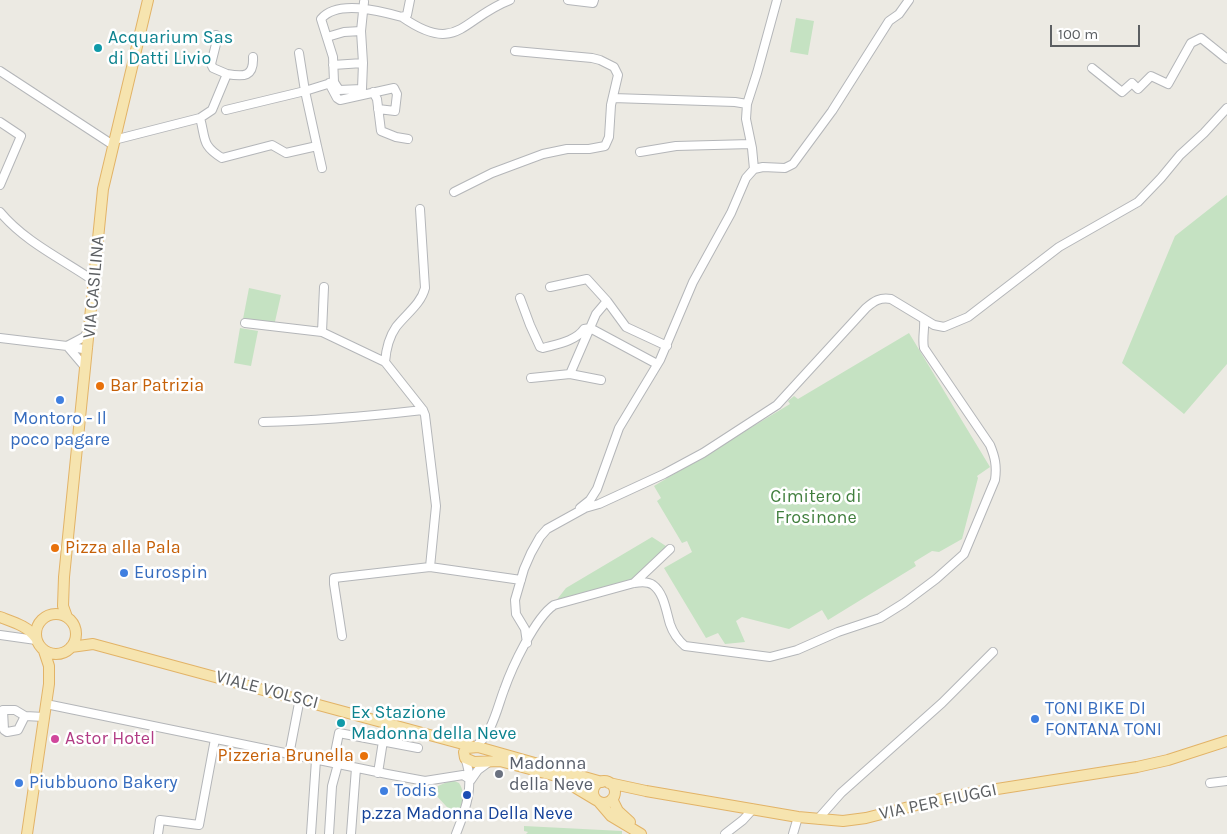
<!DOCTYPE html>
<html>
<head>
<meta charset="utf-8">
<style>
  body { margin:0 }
  #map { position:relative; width:1227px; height:834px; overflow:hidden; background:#eceae3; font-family:Karla,sans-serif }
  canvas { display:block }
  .scale { position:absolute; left:1050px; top:25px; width:90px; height:22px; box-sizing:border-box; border:2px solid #5c5f62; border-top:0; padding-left:6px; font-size:15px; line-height:18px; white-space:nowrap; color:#5c5f62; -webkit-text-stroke:4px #fff; paint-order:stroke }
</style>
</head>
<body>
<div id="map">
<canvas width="1227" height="834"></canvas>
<div class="scale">100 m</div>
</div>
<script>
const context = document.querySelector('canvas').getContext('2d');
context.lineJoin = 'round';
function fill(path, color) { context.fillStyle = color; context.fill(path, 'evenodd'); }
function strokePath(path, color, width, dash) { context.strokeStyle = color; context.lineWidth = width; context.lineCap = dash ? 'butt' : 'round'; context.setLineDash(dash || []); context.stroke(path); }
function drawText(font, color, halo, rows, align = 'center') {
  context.font = font + ' Karla,sans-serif'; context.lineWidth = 5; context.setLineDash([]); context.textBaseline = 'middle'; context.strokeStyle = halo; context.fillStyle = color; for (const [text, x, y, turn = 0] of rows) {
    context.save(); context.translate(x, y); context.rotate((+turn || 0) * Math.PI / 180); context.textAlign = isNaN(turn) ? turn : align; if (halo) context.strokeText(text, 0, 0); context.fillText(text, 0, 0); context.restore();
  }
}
fill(new Path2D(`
  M796,18L814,21L808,55L790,52Z
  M1227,195V364L1184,414L1122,363L1175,236Z
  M249,288L281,295L274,326L243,319Z
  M240,328L258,331L251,366L234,363Z
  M909,333L990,467L977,476L978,478L962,539L939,552L932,551L914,562L916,566L828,620L822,610L789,629L742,617L736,621L745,642L725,644L718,633L706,638L664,568L692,552L687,541L682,543L657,501L661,498L654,486L790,404L788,401L794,396L798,399Z
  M652,537L669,548L633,581L555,602L566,588Z
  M452,780L459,783C467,795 461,805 457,818L435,794L438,786Z
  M524,826L622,831V834H526L528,832L524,831Z`), '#c5e2c2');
const minor = new Path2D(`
  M568,0L593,3L594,0
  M402,17C458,56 462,18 510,0
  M216,35L217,40L211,64L213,68L227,74
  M327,37L344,32L361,31L364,2
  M333,65L363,63L361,31
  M1092,68L1122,92L1132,83L1138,89L1151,76L1168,84L1191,43L1201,38L1227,59
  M0,71L113,145
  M334,82L339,90L362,89L363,63
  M329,83L337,98L340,100L394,88L397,94L395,111L378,109
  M373,92L377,99L381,131L396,137L408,139
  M613,98L735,102L747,104
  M226,110L305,91L299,53
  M200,118L212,110L227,74C244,77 254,77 253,57
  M0,122L21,136L0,185
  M114,140L200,118C206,139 201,145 222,158L272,145L286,153L317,146L305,91L334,82L333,57L321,19C337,0 377,10 402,17L407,15L410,0
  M317,146L322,168
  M640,152L676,146L751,144
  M754,169L752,148L746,119L747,104L757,73L777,0
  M454,192L492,173L543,154L567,149H589L605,146L609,137L611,105L618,75L614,67L600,60L592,58L515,51
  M0,212C25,242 62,259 94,281
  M550,287L587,279L607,301
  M520,298L530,325L540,347L543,348C557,344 576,341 584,329L590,328L657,364
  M245,323L322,332L324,287
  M322,332L385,362L423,410L425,415L436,506L430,567L521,580
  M0,338L67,346L83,349L88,347
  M67,346L84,337L89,330
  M68,347L85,367
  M385,362C386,350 389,337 396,327C406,314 421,304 425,288L420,209
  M570,374L601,380
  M531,378L570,374L596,314L607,301L626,327L667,346
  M263,422C316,421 370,416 423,410
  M580,508L590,500L597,489L619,428L660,360L693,282L731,213L746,178L754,169L763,167L785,168L793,164L832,111L889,21L899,14L909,0
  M634,583L670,549
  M0,635L36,640
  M342,636L334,584V578L430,567
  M527,643L525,629L516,614L515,600L524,569L531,553L540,537L547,529L585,508L599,504L664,474L703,453L777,405L866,308C874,301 880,297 891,299L934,325L944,327L968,317L1059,247L1138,202L1161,178L1180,155L1204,133L1227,108
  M46,704L387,774L425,781L463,775L471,780
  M25,716L18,730L7,732L4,730L3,710H15L25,716L44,717
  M474,747C492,736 497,708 504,690C512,667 535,618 554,605L634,583C640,582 648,581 653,585C664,593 666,611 670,624C673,633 678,640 685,646L770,657L797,650L838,632L880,618L904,603L936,579L964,554L995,480C997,466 995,457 990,445L924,348C922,338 925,329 924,319
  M289,755L300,698
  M333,763L339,733L418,748
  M378,773L383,741
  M471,780L478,770L489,762
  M1210,783L1227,781
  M818,819L841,793L942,703L993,652
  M158,834L160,820L199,825L215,739
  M311,834L316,760
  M329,834L332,786L338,764
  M351,834L356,768
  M456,834C466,809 475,784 465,758
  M725,834L743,820L753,809
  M793,834L798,817`);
const major = new Path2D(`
  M36 634a20 20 0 1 1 40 0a20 20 0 1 1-40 0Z
  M0,617C13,622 28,626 36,638
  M67,617L63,606L64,577L103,189L148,0
  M71,647L93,644L474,747
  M593 792a11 11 0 1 1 22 0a11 11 0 1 1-22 0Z
  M609,783L646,791L798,817L843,821L866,818L940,799L978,792L1137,767L1168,760L1227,741
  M612,799L618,811L630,822
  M596,800L556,776L500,761L474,762L465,758L464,752L467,748L478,747L602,782
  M599,802L611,816L641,834
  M27,834L49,684V666L44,651`);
strokePath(minor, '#b4b6b9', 10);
strokePath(major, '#e2b367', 12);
strokePath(minor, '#fff', 8);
strokePath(major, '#f6e4af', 10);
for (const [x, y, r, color] of [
  [98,48,5,"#0f9aa8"],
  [100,386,5,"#e8710a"],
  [60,400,5,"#3f7fe0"],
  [55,548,5,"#e8710a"],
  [124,573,5,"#3f7fe0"],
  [1035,719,5,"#3f7fe0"],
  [341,723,5,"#0f9aa8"],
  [55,739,5,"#d1479c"],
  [364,756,5,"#e8710a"],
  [499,774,5,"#6b7280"],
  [19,783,5,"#3f7fe0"],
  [384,791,5,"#3f7fe0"],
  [467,795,5,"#1a4fb4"]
]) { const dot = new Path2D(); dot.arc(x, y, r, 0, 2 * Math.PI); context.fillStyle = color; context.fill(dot); strokePath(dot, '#fff', 2); }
drawText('18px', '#0d838f', '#fff', [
  ["Acquarium Sas",108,38],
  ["di Datti Livio",108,59],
  ["Ex Stazione",351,713],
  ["Madonna della Neve",351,734]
], 'left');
drawText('18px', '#5c5f62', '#fff', [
  ["VIA CASILINA",94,287,-85],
  ["VIALE VOLSCI",267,690,15],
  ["VIA PER FIUGGI",938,802,-12]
]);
drawText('18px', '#c56008', '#fff', [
  ["Bar Patrizia",110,386],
  ["Pizza alla Pala",65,548],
  ["Pizzeria Brunella",354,756,"right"]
], 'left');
drawText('18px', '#366cbe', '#fff', [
  ["Montoro - Il",60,419,"center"],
  ["poco pagare",60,440,"center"],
  ["Eurospin",134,573],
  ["TONI BIKE DI",1045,709],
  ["FONTANA TONI",1045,730],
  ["Piubbuono Bakery",29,783],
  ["Todis",394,791]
], 'left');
drawText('18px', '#417f3e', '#fff', [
  ["Cimitero di",816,497],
  ["Frosinone",816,518]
]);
drawText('18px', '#b23c85', '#fff', [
  ["Astor Hotel",65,739]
], 'left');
drawText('18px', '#5b616d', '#fff', [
  ["Madonna",509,764],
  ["della Neve",509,785]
], 'left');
drawText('18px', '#164399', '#fff', [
  ["p.zza Madonna Della Neve",467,814]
]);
</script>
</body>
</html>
